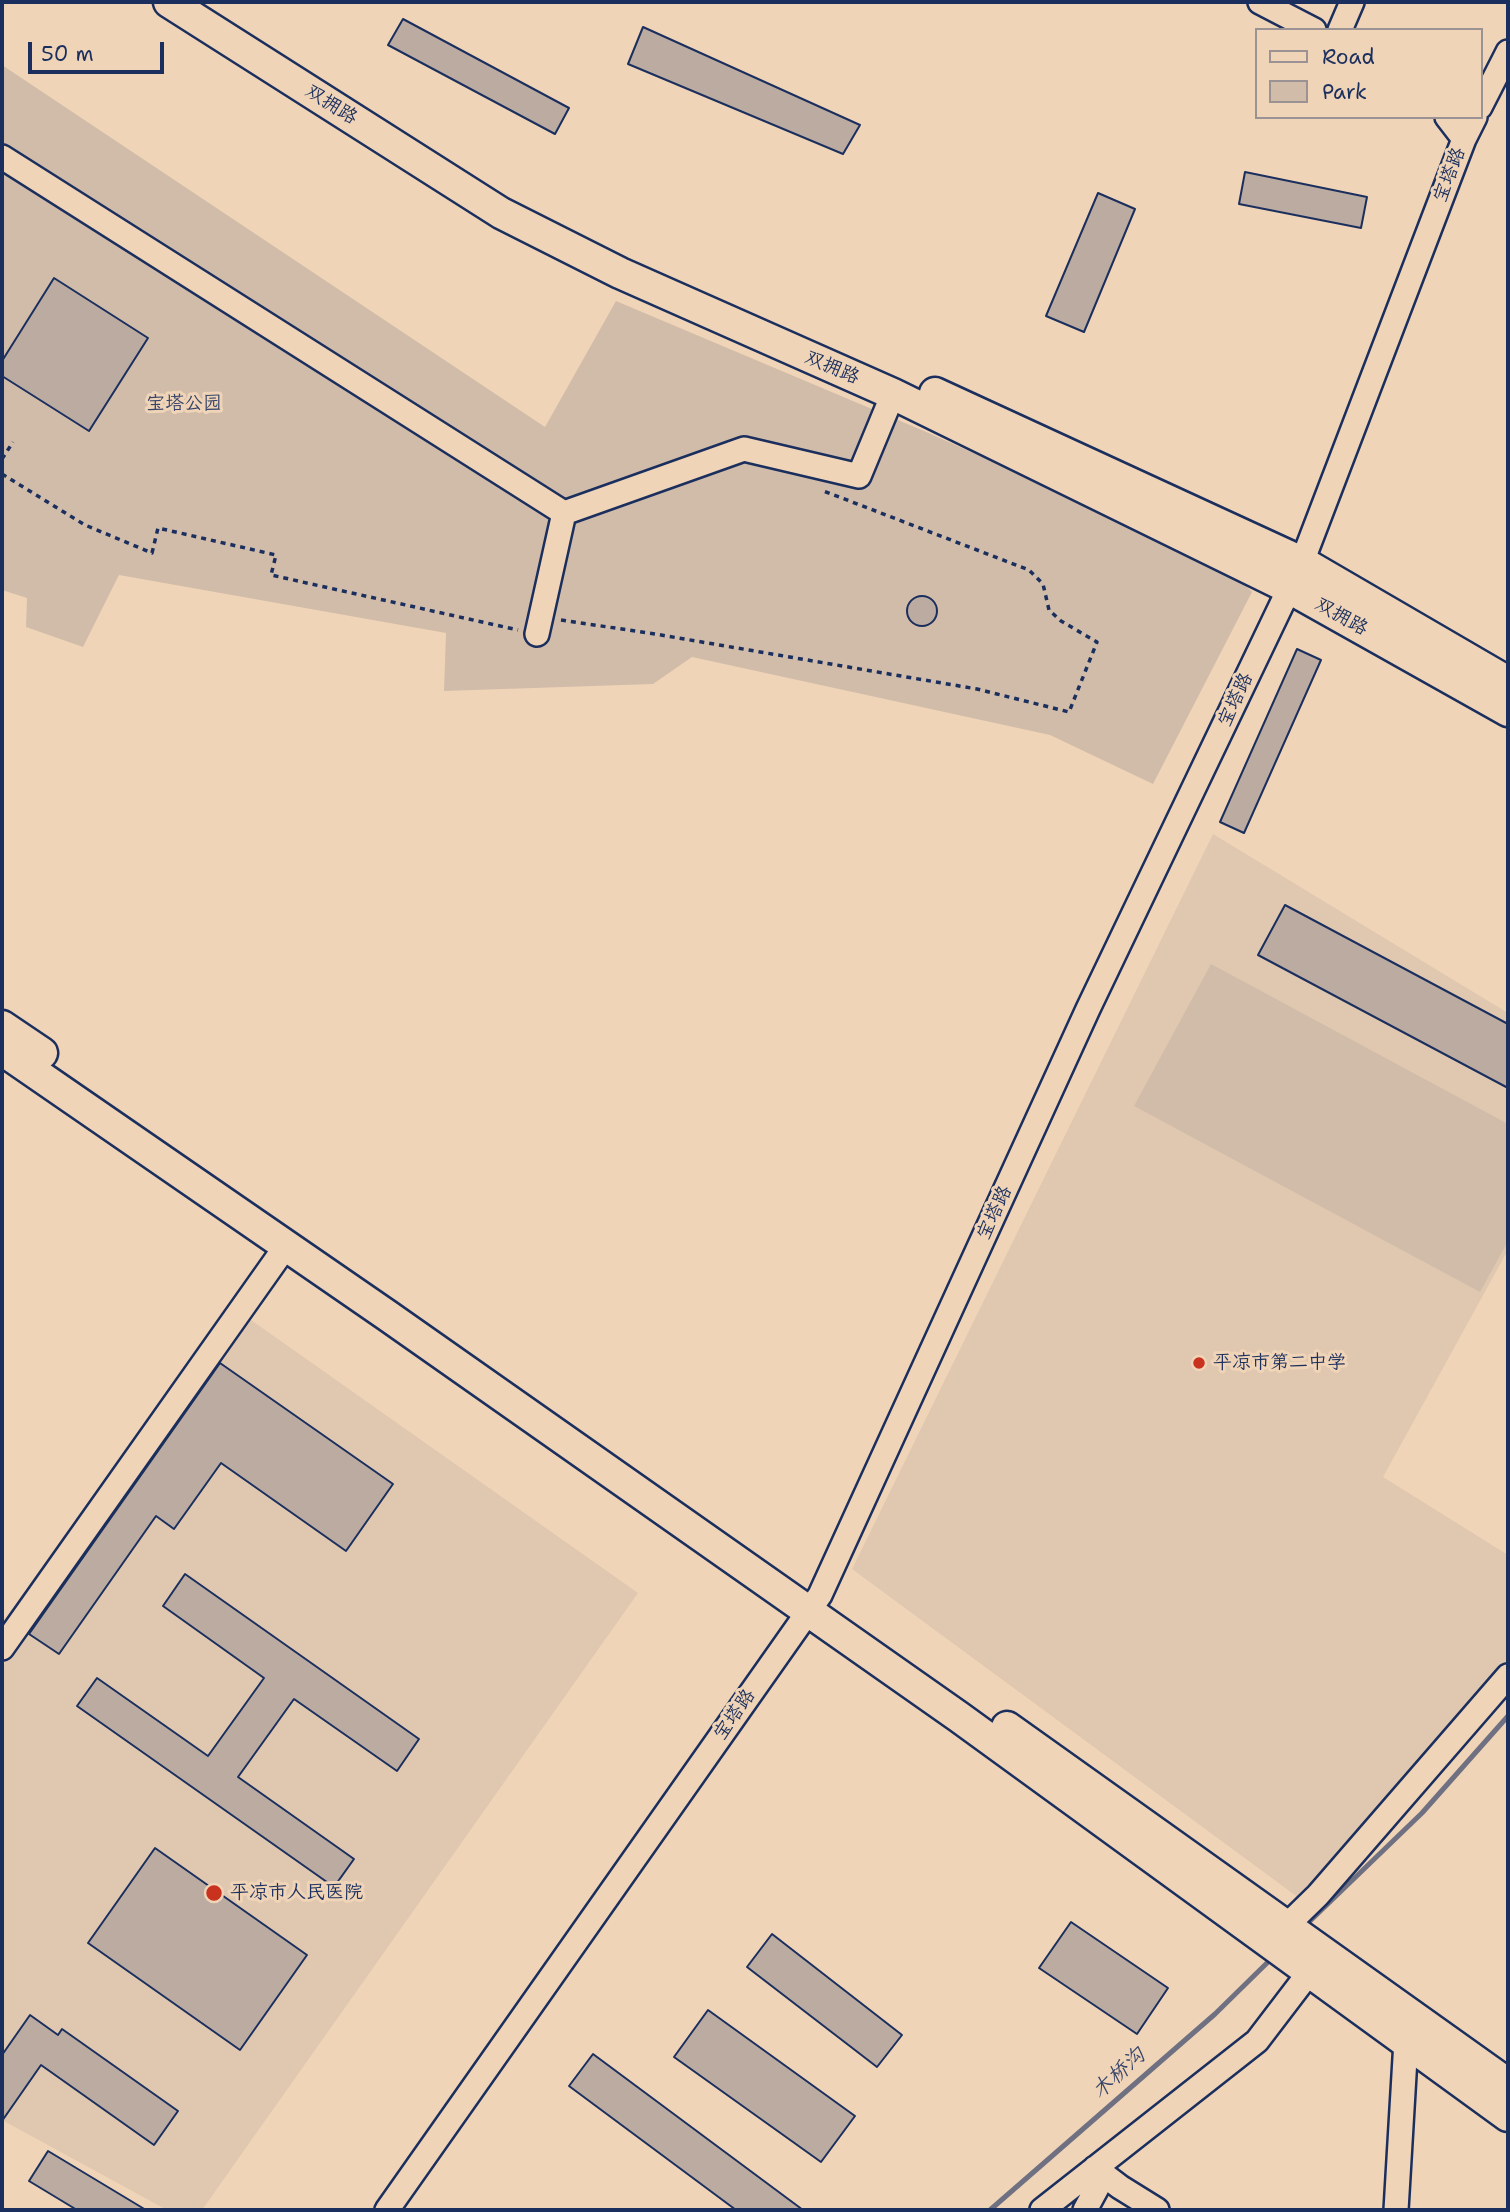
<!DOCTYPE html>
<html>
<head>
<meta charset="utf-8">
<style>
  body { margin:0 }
  #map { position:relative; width:1510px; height:2212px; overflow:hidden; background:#f0d4b7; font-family:"Shantell Sans",sans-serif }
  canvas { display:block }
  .frame { position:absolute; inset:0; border:4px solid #1b2f5e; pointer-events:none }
  .legend { position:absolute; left:1255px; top:28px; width:228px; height:91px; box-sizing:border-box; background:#f0d4b7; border:2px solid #9b9293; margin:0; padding:9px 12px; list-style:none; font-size:21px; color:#1b2f5e }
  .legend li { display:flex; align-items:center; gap:14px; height:35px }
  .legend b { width:35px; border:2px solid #9b9293 }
  .scale { position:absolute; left:28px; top:42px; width:136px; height:32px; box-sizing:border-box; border:4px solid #1b2f5e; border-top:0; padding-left:9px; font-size:21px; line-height:24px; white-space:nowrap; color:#1b2f5e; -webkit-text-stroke:5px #f0d4b7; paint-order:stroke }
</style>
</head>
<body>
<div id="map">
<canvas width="1510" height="2212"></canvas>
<div class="frame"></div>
<ul class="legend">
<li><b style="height:9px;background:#f0d4b7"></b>Road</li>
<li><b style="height:19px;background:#d1bcaa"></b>Park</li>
</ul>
<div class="scale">50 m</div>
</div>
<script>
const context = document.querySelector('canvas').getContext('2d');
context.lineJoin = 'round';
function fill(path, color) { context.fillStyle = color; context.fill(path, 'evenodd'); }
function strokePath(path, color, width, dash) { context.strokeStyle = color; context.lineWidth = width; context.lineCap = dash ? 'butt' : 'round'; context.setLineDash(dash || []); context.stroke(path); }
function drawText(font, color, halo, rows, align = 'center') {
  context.font = font + ' "Shantell Sans","LXGW WenKai TC",sans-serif'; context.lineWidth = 6; context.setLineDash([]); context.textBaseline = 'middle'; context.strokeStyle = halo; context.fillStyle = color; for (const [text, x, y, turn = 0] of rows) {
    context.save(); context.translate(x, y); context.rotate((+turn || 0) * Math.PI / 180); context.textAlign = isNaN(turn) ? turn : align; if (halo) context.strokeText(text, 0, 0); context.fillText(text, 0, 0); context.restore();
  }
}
fill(new Path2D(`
  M1213,834L1508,1013V1250L1383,1477L1508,1555V1668L1303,1901L852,1569Z
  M244,1315L638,1593L202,2210H167L2,2120V1667Z`), '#e0c8b0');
fill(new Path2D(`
  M2,65L545,427L616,301L924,431L1178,544L1232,572L1252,592L1153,784L1050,735L692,657L653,684L444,691L446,633L119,575L83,647L26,627L27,598L2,590Z
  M1211,964L1508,1124V1241L1480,1292L1134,1106Z`), '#d1bcaa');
strokePath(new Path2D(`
  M1309,1922L1422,1813L1508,1716
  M990,2210L1215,2014L1268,1962`), '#6f7081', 5);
const building = new Path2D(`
  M403,19L569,108L555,134L388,45Z
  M643,27L860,125L843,154L628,64Z
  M1245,172L1367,197L1361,228L1239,204Z
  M1098,193L1135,209L1084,332L1046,316Z
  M54,278L148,338L89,431L2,376V361Z
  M907 611a15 15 0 1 1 30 0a15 15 0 1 1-30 0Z
  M1297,649L1321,660L1244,833L1220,822Z
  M1285,905L1508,1024V1088L1258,955Z
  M220,1363L393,1484L346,1551L221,1463L174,1529L156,1516L59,1654L29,1634Z
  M185,1574L419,1739L397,1771L294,1699L238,1777L354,1859L334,1887L77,1706L97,1678L208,1756L264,1678L163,1606Z
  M155,1848L307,1955L240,2050L88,1943Z
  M1071,1922L1168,1988L1137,2034L1039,1968Z
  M772,1934L902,2035L877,2067L747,1967Z
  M708,2010L855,2116L821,2162L674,2057Z
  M30,2015L58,2035L62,2029L178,2111L154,2145L41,2065L2,2121V2055Z
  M593,2054L803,2210H736L569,2086Z
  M48,2151L146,2210H77L29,2181Z`);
fill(building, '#bbaba1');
strokePath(building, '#1b2f5e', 2);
const minor = new Path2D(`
  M1260,2L1314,30
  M1340,30L1352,2
  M1480,107L1508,52
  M1447,117L1464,139
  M2,157L564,513
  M564,513L744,449L859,476L893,394
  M537,634L564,513
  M2,1648L286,1246
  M1275,1937L1318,1895L1508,1676
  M1095,2168L1120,2187L1157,2210
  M387,2210L820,1595L1088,1009L1302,562L1464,139L1475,117
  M1042,2210L1257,2041L1318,1961
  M1085,2210L1104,2175
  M1396,2210L1406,2041`);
const major = new Path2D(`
  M169,2L501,213L620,273L893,394L1289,588L1508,711
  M935,393L1302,562L1508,682
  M2,1026L42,1053
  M2,1050L388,1316L959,1717L1508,2116
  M1007,1727L1508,2084`);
strokePath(minor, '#1b2f5e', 28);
strokePath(major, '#1b2f5e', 35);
strokePath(new Path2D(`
  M2,459L13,442
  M2,474L85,525L152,553L158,528L276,555L271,575L518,630
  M561,620L655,634L977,689L1069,712L1097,642L1061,621L1049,610L1043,584L1029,570L821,490`), '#1b2f5e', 3.5, [5, 5]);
strokePath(minor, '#f0d4b7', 23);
strokePath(major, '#f0d4b7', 30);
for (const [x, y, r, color] of [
  [1199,1363,7,"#c8321e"],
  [214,1893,9,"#c8321e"]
]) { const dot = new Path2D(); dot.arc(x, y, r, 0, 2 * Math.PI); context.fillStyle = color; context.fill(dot); strokePath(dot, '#f0d4b7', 2.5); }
drawText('19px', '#1b2f5e', '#f0d4b7', [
  ["双拥路",331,105,32],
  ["宝塔路",1450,175,-69],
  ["双拥路",832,368,23],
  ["双拥路",1341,617,29],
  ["宝塔路",1236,700,-65],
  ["宝塔路",995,1213,-65],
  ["宝塔路",735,1715,-55]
]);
drawText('19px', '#364469', '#f0d4b7', [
  ["宝塔公园",184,404]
]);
drawText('19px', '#1b2f5e', '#f0d4b7', [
  ["平凉市第二中学",1213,1363],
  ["平凉市人民医院",230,1893]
], 'left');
drawText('italic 21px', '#37456a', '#f0d4b7', [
  ["木桥沟",1119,2074,-42]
]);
</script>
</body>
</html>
